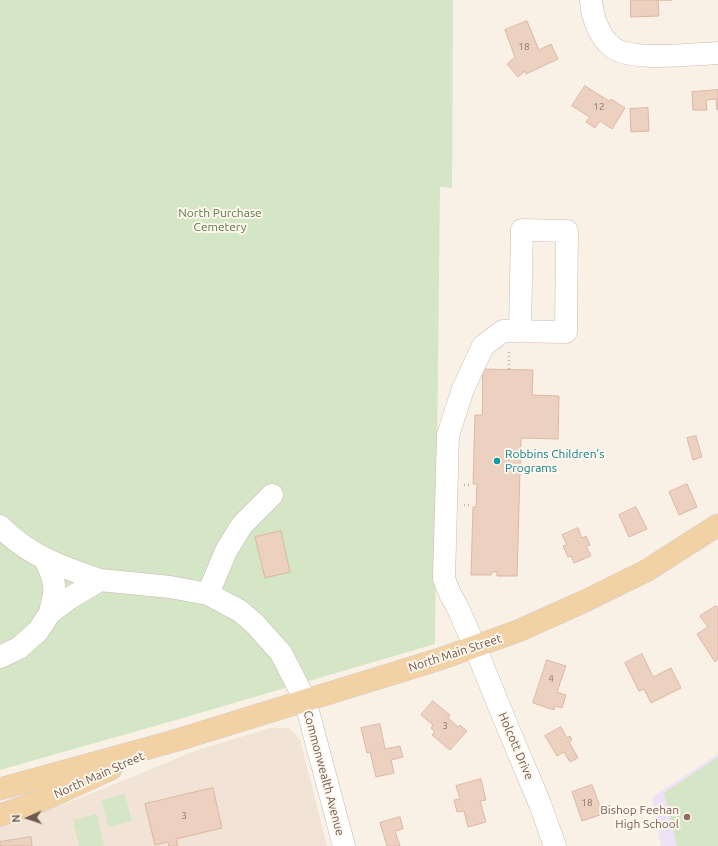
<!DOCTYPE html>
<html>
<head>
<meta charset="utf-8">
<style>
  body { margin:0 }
  #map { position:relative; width:718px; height:846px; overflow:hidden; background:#faf1e6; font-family:Ubuntu,sans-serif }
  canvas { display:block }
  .north { position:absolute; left:8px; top:798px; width:40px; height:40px; -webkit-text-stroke:3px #fdf6ec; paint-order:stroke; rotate:267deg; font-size:11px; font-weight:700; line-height:16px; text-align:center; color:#70594d }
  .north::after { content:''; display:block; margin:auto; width:14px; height:18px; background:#70594d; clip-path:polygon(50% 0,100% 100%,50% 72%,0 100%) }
</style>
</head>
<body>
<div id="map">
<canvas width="718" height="846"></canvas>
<div class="north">N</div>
</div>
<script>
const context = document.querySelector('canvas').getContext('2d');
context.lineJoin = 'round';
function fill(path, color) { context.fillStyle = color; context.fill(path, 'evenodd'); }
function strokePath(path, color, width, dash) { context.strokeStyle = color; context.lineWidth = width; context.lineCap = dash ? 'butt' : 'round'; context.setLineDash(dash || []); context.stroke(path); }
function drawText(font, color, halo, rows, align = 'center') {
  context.font = font + ' Ubuntu,sans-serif'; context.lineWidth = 4; context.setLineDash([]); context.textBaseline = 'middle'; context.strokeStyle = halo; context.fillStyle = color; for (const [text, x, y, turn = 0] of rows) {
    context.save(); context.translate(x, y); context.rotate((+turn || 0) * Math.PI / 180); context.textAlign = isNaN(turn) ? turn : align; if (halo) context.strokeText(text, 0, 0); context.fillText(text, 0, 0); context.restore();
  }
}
fill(new Path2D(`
  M270,728H289L300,740L327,846H0V826L34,816L120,782L192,752Z`), '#f1e3d5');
fill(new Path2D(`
  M718,754V846H661L652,797Z`), '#eee3f6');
fill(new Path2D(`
  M0,0H453L452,188L440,187L435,644L176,720L0,770Z
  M718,757V846H677L664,793Z
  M125,794L132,821L108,827L102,800Z
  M97,814L104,846H79L73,820Z`), '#d4e6c6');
const building = new Path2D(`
  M631,0H672H658L659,16L631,17Z
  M527,21L539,50L551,44L558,59L526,74L525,71L518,77L507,64L515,57L505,30Z
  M585,86L609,101L611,99L625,108L612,129L600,121L595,128L586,122L590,117L572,106Z
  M718,90V109L717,110L716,99L706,100L707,110H693L692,92Z
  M648,108L649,131L631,132L630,109Z
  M483,369L533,370L532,395L559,396L558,439L521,438L517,576H497V572H492L491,575H471L473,507H476L477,484H473L475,415H482Z
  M696,436L702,457L693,460L687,438Z
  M687,484L697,507L679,515L669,492Z
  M636,507L647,529L629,537L619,515Z
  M578,528L582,538L586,536L590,545L586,546L591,556L574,563L571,556L568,557L563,546L567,545L562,535Z
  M281,531L290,572L265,578L255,537Z
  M716,606L718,608V659L715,662L697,634L708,627L700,616Z
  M642,654L653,677L671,668L681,688L651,703L644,689L639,691L625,663Z
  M547,660L566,666L557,692L566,695L562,708L555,706L554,710L533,703Z
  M433,701L450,715L448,718L458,727L460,725L467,731L450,750L432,735L435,732L431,728L433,725L421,715Z
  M380,724L385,749L400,746L403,757L391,760L394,773L376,777L370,752L367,753L361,728Z
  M561,727L567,738L570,736L572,740L569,742L578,758L570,762L564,752L557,756L545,736Z
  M481,779L486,800L480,801L486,822L468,827L464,811L457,812L454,800L460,799L456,786Z
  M592,785L603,814L582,821L572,792Z
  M213,788L222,828L176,839L178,846H169L168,842L155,845L145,804Z
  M400,817L403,829L395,831L400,846H387L380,823Z
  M31,837L32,846H0V842Z`);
fill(building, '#ecd0c0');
strokePath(building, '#ddb7a3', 1);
const minor = new Path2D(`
  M591,0C592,16 599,37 612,47C631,62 693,54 718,53
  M520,331L522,230L567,231L566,332L503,331L483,346L463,389L448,435L444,579L450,594L457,606L475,647L508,728L540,804L555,846
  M272,495L242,525L226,551L208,594L240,611L255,624L281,653L305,700L344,846
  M0,526C27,555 64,568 100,580L70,598L50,613L38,631L19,648L0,657
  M45,559C50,570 56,582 54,594C53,600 51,607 50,613
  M100,580L170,587L208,594`);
const major = new Path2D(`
  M0,789L174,741L440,659L518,631L585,601L646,571L718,525
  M0,815L41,801L111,769`);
strokePath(minor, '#cab9ad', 23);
strokePath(major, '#d4cdca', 23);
strokePath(new Path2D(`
  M509,369V349
  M464,485H472
  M464,505H471`), '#d1b4a4', 2.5, [1, 3]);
strokePath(minor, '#fff', 22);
strokePath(major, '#f2d2a5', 22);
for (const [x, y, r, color] of [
  [497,461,4,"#0f9aa8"],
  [687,817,4,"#8d6e63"]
]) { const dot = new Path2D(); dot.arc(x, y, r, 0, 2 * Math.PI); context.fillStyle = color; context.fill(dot); strokePath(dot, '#fdf6ec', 1.5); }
drawText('10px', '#8f776a', null, [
  ["18",524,47],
  ["12",599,107],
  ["4",551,679],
  ["3",445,726],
  ["18",587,803],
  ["3",184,816]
]);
drawText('12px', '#5a7a4a', '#fdf6ec', [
  ["North Purchase",220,213],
  ["Cemetery",220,227]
]);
drawText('12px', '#0d838f', '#fdf6ec', [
  ["Robbins Children's",505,454],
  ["Programs",505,468]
], 'left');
drawText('12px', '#70594d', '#fdf6ec', [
  ["North Main Street",455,653,-18],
  ["Holcott Drive",516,746,67],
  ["Commonwealth Avenue",324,773,75],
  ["North Main Street",99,775,-24]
]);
drawText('12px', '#785e54', '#fdf6ec', [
  ["Bishop Feehan",679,810],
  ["High School",679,824]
], 'right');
</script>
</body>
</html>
